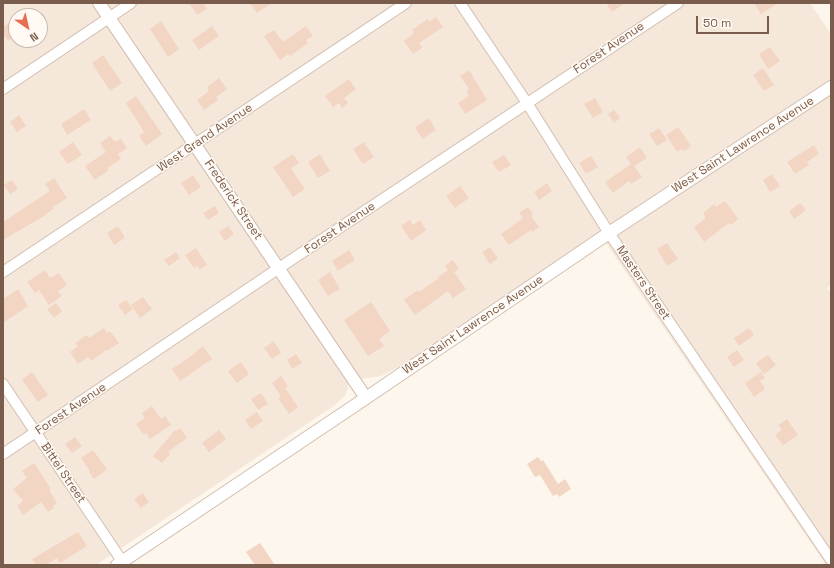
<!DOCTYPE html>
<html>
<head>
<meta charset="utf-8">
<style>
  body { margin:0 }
  #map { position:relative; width:834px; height:568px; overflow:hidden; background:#fdf6ec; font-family:"Space Grotesk",sans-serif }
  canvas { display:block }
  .frame { position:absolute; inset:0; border:4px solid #7a5c4d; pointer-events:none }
  .north { position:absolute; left:8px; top:8px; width:40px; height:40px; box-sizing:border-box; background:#fffaf3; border:1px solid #cabbb1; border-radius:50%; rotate:146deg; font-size:11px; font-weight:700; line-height:16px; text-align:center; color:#7a5c4d }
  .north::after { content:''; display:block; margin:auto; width:14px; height:18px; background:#e76f51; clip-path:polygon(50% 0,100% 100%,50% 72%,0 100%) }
  .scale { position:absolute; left:696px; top:16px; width:73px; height:18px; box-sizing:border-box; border:2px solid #7a5c4d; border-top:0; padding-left:5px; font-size:12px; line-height:14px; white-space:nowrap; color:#7a5c4d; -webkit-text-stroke:3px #fffaf3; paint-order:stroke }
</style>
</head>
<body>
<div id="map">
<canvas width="834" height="568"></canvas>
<div class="frame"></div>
<div class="north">N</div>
<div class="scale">50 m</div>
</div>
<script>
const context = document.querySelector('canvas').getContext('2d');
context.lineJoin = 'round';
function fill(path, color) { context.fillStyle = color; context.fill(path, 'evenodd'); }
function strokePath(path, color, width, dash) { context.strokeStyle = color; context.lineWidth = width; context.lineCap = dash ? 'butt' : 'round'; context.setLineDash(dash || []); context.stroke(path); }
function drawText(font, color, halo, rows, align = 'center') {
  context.font = font + ' "Space Grotesk",sans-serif'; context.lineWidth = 3; context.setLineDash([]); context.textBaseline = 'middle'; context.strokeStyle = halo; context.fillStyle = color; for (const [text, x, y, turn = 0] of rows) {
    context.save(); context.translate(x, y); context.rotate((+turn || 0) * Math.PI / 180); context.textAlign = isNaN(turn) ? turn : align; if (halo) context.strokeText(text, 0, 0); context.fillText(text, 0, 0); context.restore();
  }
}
fill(new Path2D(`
  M3,3H810L831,34V285L827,288L831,293V565H826L599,233L407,363L381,376L361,379L345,373L348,380V389L345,396L335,405L96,565H3ZM16,16H40V40H16Z`), '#f5e8da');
fill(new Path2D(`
  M189,3H203L207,9L197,15Z
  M250,3H272L257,13Z
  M606,3H625L612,12Z
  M754,3H778L761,14Z
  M436,17L443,27L419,43L422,48L413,54L404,41L414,33L412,30L428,19L429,22Z
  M16,18V36L8,41L3,34V27Z
  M161,21L179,49L168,57L150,29Z
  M212,26L219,36L199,50L192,40Z
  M306,26L313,36L306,40L308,43L290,56L288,54L280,60L264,36L274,30L283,42Z
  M770,47L780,61L768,69L759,54Z
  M103,55L122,83L110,91L92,63Z
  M763,68L774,85L764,91L753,75Z
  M469,70L487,100L465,114L458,103L469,96L466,91L469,89L460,76Z
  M219,78L227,89L216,97L218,100L204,110L197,100L209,91L207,87Z
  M349,79L356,89L344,98L348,103L342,108L339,103L333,107L325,96Z
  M136,96L162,134L146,146L139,136L144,132L126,103Z
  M595,98L603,112L593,118L584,104Z
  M84,109L91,120L67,135L61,124Z
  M614,110L620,118L614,123L608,114Z
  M19,115L26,126L17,132L10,122Z
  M429,118L436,130L422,139L415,127Z
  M678,127L691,146L684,151L682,149L677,152L666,135Z
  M659,128L667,140L657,146L649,134Z
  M110,136L115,142L121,139L127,148L118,154L121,159L107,168L109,170L95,180L85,166L106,152L100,143Z
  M73,142L82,155L68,164L59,152Z
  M364,142L374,157L363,164L353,149Z
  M814,145L819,154L807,162L809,165L795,174L787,162Z
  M640,147L647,158L634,166L642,177L631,184L629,181L613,193L605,182L631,164L626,157Z
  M293,154L299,163L291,168L305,189L293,197L273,167Z
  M320,154L330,171L318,178L308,162Z
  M504,155L511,165L499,172L492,162Z
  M591,156L598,167L586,174L579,163Z
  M772,174L780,186L770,192L763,180Z
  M193,175L201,187L189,195L181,183Z
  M54,178L67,198L53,207L54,208L44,216L3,240V222L50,191L45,184Z
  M12,180L18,189L10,194L4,185Z
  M547,183L552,191L539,200L534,192Z
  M460,186L469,198L455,208L446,196Z
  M725,201L738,219L731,225L729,223L704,242L694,227L706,218L703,213L714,204L716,207Z
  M800,203L806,210L794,219L789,211Z
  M215,206L219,213L208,220L203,213Z
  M528,207L533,214L531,216L539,227L532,232L531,230L509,245L501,234L523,218L519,213Z
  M410,220L413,225L420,220L426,230L411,241L401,226Z
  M118,226L125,238L114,245L107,233Z
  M228,226L234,234L225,241L219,232Z
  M667,243L678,259L667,266L657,249Z
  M490,247L498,258L490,264L482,252Z
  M196,248L207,265L200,269L197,266L194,268L185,255Z
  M349,250L355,260L338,271L332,261Z
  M176,252L180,258L169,266L164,260Z
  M453,260L459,269L454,272L466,289L453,298L448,291L415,315L404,300L418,290L419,292L439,278L438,277L448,270L445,266Z
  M45,270L50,278L59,273L67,285L58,291L62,296L49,305L39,290L35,293L27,282Z
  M330,272L340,289L328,296L318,280Z
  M18,289L28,306L3,323V299Z
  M143,297L152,309L140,318L131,305Z
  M126,300L133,309L125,315L118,305Z
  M371,302L390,331L379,339L384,346L368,356L344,320Z
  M56,303L62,311L54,318L47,309Z
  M104,328L107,333L110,331L119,343L107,351L106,350L91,361L88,357L78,364L70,352L78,346L75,343L87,335L89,338Z
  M749,328L754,335L739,346L734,338Z
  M274,341L281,353L272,359L264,348Z
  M203,346L212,359L180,381L172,369L194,354H193Z
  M737,350L744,360L734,367L727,357Z
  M296,354L302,363L292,369L287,360Z
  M768,355L776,365L764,374L756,363Z
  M241,362L249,374L237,383L228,371Z
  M32,372L48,395L38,402L22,380Z
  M761,372L765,378L760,381L765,389L754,397L745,383Z
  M281,376L288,386L285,388L298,407L289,414L278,398L281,396L272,383Z
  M261,393L268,404L258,410L251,399Z
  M152,406L161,419L165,416L171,425L150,439L146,433L144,435L136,424L145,418L142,413Z
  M257,412L263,421L251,429L245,420Z
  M787,419L798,435L783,445L775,435L782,430L778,425Z
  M180,428L187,438L168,452L170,454L162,463L153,456L175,430L176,431Z
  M219,430L226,439L209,452L202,443Z
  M75,437L82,446L72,453L65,444Z
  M93,450L107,469L94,479L89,472L90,471L81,458Z
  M538,457L541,461L543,460L558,484L565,479L571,489L559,497L557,494L553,496L540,475L535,477L527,464Z
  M34,463L51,489L49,490L57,503L53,506L54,508L48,512L41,502L23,515L17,506L23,501L13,489L27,478L22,471Z
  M143,493L149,502L141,508L134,499Z
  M78,532L87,546L60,563L57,558L46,565H36L32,559Z
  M260,543L275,565H255L246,552Z`), '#f3d5c3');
const minor = new Path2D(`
  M460,3L527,103L609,233L831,560
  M3,89L131,3
  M3,272L406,3
  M3,384L122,561
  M3,454L279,268L678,3`);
const tertiary = new Path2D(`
  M99,3L366,398
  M117,565L366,398L609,233L831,87`);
strokePath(minor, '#d1beb0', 12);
strokePath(tertiary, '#d1beb0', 14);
strokePath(minor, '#fff', 10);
strokePath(tertiary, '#fff', 12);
drawText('12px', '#7a5c4d', '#fffaf3', [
  ["Forest Avenue",609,48,-34],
  ["West Grand Avenue",205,138,-34],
  ["West Saint Lawrence Avenue",743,145,-33],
  ["Frederick Street",233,200,56],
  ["Forest Avenue",340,228,-34],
  ["Masters Street",643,283,56],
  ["West Saint Lawrence Avenue",473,325,-34],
  ["Forest Avenue",71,409,-34],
  ["Bittel Street",63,473,56]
]);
</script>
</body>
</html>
